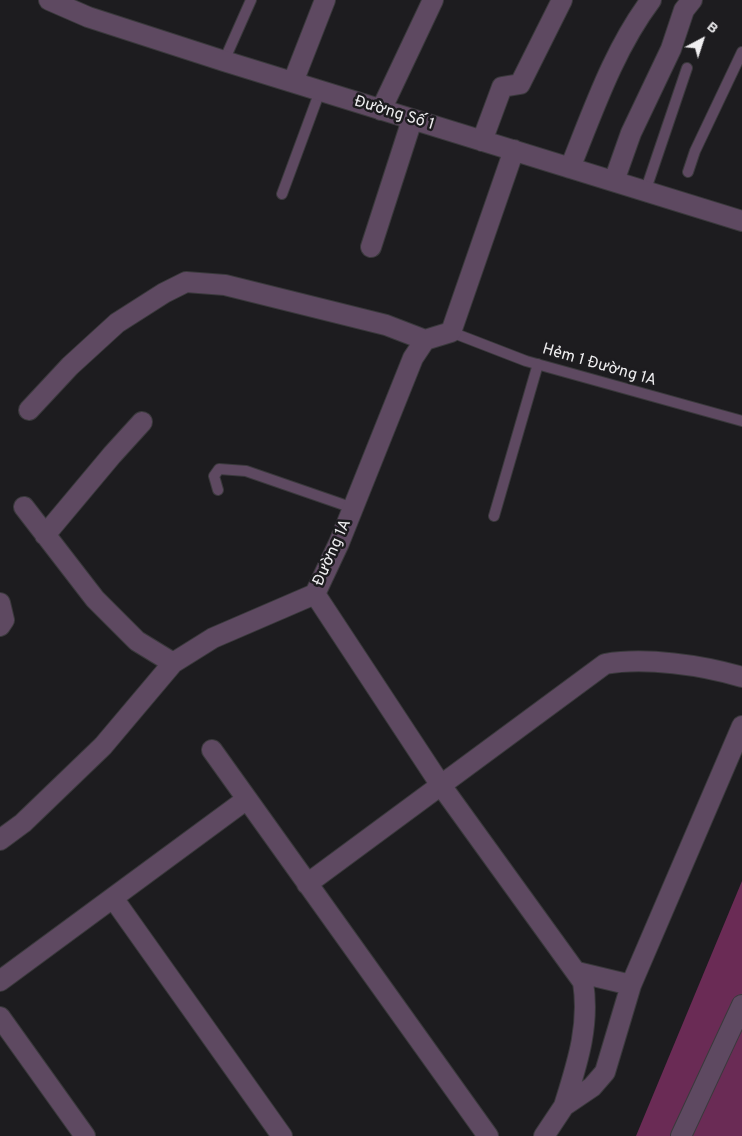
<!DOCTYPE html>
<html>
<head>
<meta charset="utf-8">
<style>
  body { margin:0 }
  #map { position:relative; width:742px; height:1136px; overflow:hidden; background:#1d1c1f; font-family:Overpass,sans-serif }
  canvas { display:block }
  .north { position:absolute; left:677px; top:15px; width:50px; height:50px; -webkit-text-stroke:4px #1d1c1f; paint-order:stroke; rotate:40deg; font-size:14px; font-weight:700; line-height:20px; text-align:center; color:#efeef0 }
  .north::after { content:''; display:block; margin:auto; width:18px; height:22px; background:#efeef0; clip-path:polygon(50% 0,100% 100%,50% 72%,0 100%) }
</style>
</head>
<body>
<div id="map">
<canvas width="742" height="1136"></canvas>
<div class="north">B</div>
</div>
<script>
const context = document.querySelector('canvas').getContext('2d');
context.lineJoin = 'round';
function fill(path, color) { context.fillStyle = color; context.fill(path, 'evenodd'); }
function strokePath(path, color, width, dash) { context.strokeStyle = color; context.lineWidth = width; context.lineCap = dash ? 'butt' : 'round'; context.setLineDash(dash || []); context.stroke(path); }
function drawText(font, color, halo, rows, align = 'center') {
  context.font = font + ' Overpass,sans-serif'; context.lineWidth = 5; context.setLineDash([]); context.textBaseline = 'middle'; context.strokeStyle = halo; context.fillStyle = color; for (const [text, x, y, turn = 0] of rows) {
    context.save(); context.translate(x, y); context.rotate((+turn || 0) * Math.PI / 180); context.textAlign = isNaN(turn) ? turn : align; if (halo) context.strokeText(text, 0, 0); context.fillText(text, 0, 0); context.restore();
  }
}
fill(new Path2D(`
  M742,881V1136H636Z`), '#6a2b55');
const service = new Path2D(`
  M224,61L251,0
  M688,172L695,151L742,52
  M645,192L687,68
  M282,194L320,91
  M451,332L526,361L742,421
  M218,490L214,476L219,469L246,471L353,508
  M494,516L538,364`);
const minor = new Path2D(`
  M49,0L88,17L224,61L742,221
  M293,82L325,0
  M381,110L433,0
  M482,141L502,87L520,84L562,0
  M570,168C593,111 614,49 651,0
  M614,181L631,133L671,49L684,10L692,0
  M371,247L412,120
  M29,410L70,366L117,323L164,293L186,282L225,285L386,325L425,340
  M24,507L95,599L137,641L173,663
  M45,535L112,455L142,422
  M315,594L440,784L583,982C590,1026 577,1064 564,1106
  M0,603L4,620L0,626
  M212,750L488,1136
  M0,840L23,823L103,746L173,663L213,638L315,594L339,543L413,358L425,340L451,332L514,150
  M307,884L605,664C645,657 702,665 742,677
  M113,898L282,1136
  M577,972L631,985
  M0,981L247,799
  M0,1017L85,1136
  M544,1136L564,1106L592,1087L605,1072L631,985L742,726
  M681,1136L742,1005`);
strokePath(service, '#3a393c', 12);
strokePath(minor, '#3a393c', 22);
strokePath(service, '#5e4961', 10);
strokePath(minor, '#5e4961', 20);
drawText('16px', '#efeef0', '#1d1c1f', [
  ["Đường Số 1",394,114,17],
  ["Hẻm 1 Đường 1A",599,366,16],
  ["Đường 1A",333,553,-66]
]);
</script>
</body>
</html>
